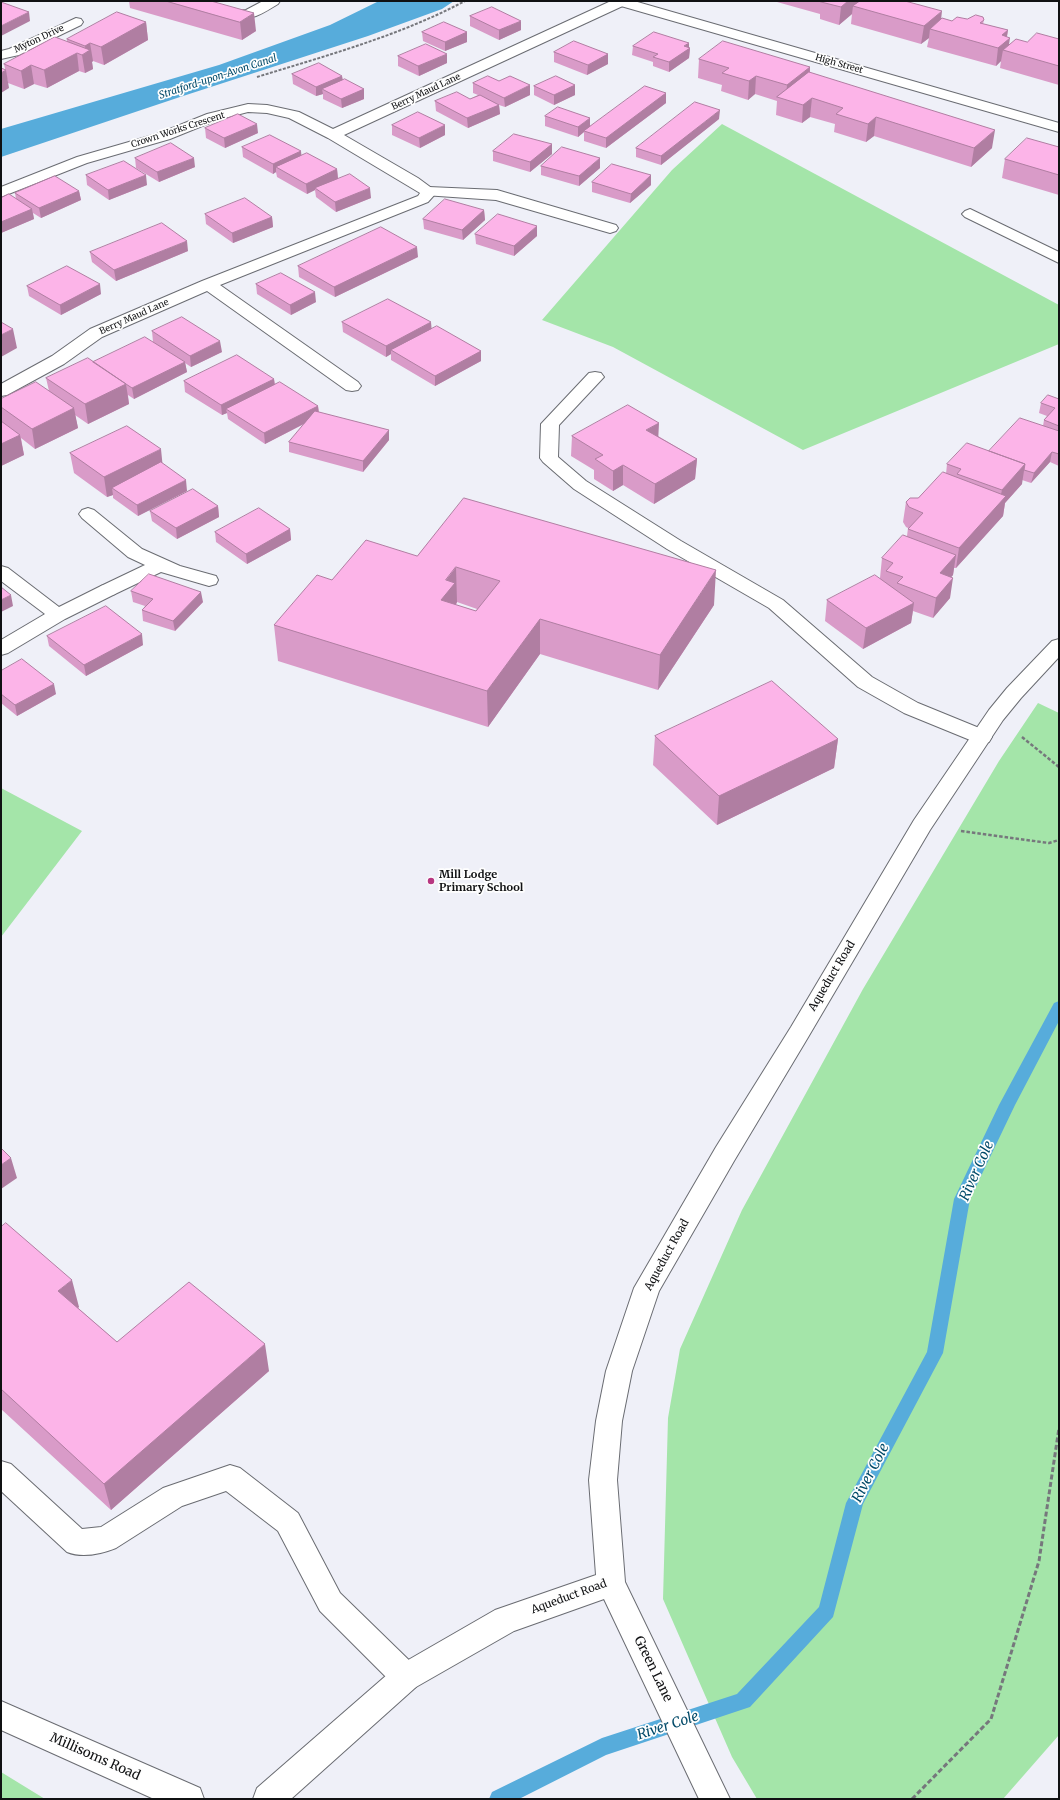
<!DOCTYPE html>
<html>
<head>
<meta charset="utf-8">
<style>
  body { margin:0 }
  #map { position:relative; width:1060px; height:1800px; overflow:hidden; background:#eff0f8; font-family:Merriweather,serif }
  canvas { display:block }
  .frame { position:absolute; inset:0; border:2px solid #101113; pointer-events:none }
</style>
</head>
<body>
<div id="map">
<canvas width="1060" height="1800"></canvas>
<div class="frame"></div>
</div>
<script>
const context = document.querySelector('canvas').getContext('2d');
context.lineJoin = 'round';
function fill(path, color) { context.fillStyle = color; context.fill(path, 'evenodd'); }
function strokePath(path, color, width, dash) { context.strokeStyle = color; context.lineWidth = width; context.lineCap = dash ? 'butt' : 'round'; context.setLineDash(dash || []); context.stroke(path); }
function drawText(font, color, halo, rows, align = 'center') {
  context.font = font + ' Merriweather,serif'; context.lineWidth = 3.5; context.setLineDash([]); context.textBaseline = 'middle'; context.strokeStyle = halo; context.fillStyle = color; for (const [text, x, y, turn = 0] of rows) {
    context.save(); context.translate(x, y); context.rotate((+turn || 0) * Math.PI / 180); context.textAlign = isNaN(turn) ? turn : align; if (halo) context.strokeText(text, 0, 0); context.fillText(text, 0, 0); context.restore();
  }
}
fill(new Path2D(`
  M722,124L1059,305V344L803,450L613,347L542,320L672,170Z
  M1038,703L1059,713V1735L1003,1799H757L732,1757L663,1599L668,1418L680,1349L742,1210L863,989L999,761Z
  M1,788L82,831L1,937Z
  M1,1772L45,1799H1Z`), '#a4e5a9');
fill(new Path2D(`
  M379,1H454L442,9L368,36L180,97L1,157V129L219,65L330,25Z`), '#57acdb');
fill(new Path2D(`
  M1059,1001V1021L1015,1105L970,1199L943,1353L863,1504L833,1617L750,1707L606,1755L519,1799H489L492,1792L602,1738L737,1694L819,1607L846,1503L927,1352L954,1199L999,1105L1054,1003Z`), '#57acdb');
const service = new Path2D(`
  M169,1H190L215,8L233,11L246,10L263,1H280L278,4C271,8 264,13 256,16C228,25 198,12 171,4Z
  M429,187L497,190L616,225L618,228L616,231L610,233L496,200L424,195L421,192L424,189Z
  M970,209L1059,252V263L965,217L962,214L965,211Z
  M595,372L601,373L604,377L559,425L558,457L586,481L681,541L783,600L872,677L918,703L989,732L992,737L989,742L982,744L975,742L904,713L858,687L769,608L667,549L574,489L543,462L540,458L541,424L589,373Z
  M88,508L94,510L142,549L180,566L216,576L218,580L216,584L209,586L161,572L115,594L108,596L101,594L98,590L101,586L145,565L128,557L82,518L79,514L82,510Z`);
const minor = new Path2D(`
  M611,1H629L627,4L344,135L418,178L437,192L428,202L220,285L358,382L361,386L358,390L352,391L346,390L207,291L102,337L64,364L7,395L1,396V384L52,356L90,329L202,281L418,196L420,193L328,138L289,118L267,113L248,112L217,120L170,139L87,163L1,197V187L77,157L160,133L207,114L248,104L267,105L299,112L333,129Z
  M76,18L81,19L83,22L81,25L19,55L1,59V51L9,49Z
  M1,566L8,568L59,607L101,586L108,584L115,586L118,590L115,594L65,619L8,653L1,655V640L45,614L1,581Z
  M1,1461L11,1464L82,1529L101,1527L163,1488L230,1465L240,1468L298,1513L340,1593L416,1667L421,1677L416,1687L406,1691L396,1687L320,1611L278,1531L226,1491L182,1506L116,1548C101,1554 82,1558 67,1552L1,1491Z
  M1,1701L200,1788L204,1799H154L1,1730Z`);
const tertiary = new Path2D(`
  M612,1H634L1059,123V132L614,4Z
  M1059,639V657L1021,698L1003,720L930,830L807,1039L734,1161L659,1291L632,1371L622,1421L617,1480L625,1582L730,1799H699L604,1599L514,1631L416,1687L291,1799H253L257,1788L396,1667L495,1610L596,1575L589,1480L596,1421L606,1371L634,1288L716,1147L791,1027L914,820L989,710L1007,688L1052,641Z`);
strokePath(service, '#6a6c72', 2);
strokePath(minor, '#6a6c72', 2);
strokePath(tertiary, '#6a6c72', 2);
strokePath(new Path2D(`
  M257,77C328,55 399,36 465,1`), '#76777c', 2, [3, 1.5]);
strokePath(new Path2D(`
  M1022,737L1059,767
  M961,831L1049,843L1059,840`), '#76777c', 2.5, [3.5, 2]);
strokePath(new Path2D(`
  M912,1799L991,1719L1039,1561L1059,1428`), '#76777c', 3, [5, 2.5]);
fill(service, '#fff');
fill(minor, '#fff');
fill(tertiary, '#fff');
fill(new Path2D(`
  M129,1H211L256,31L242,40L130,8Z
  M778,1H905L941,20L952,21L967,19L984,20L983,24L1008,30L1007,37L1009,45L1027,42L1059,39V85L1000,68L1001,61L996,66L927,47L929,38L921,44L851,24L852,14L839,25L820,19V14L777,2Z
  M470,16L521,30L499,40L470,26Z
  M146,22L148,40L104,65L93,61L92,62L93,69L85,73L79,71L47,88L34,84L24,89L8,83L9,88L4,64L67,42V39Z
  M422,32H467V42L445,51L423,41Z
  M633,46L690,48L689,58L669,72L653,66V62L632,55Z
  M554,52L608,54V64L587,75L554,62Z
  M398,56L447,63L419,76L398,66Z
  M699,59L810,67V73L992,148L971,167L874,136L866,142L834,132L835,124L810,117L802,123L776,115L777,101L755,94L748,100L721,91L722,85L698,78Z
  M292,74L342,76L343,80L364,89V99L342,108L323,99V94L316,96L293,84Z
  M473,83L530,95L505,107L499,105L500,114L468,128L436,111L435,101L470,99L478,95L473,93Z
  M575,85V95L554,105L534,95V86Z
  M666,93V103L606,148L584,141V132L578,137L545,126V116L590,126Z
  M719,119L661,165L636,157V148Z
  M392,125L445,135L420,148L392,135Z
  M205,128L258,133L225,148L206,138Z
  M552,144V154L530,172L493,161V151Z
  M242,147L301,151V156L337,169L338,179L371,198L336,212L316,197L315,190L307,194L277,177L276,172L273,174L243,157Z
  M1059,147V195L1002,178L1005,159Z
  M135,158L195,167L159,182L136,168Z
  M541,166L600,168L579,186L541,175Z
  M86,175L147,185L109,200L87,185Z
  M592,182L651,185L630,203L592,192Z
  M79,191L81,200L41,218L33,213L34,219L1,233V198L16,199L15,193Z
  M484,210L485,220L463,240L424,229L423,219Z
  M205,214L272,217L273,227L233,243L206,224Z
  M475,234L537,236L514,256L476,244Z
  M188,251L116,281L92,262L90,252Z
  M418,257L335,297L299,277L298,266Z
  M256,284L316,302L291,315L257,294Z
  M27,286L101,294L61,315L29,296Z
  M342,322L432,329L481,351V361L435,386L391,360V354L386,357L343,332Z
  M152,331L222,352L191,367L185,363L187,372L134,399L128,395L129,404L88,424L75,415L78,428L35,449L21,438L24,455L1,466V399L49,391L46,378L153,342Z
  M274,379L275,384L318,406L319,412L389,440L363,472L289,452V442L304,424L265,444L228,419L227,413L222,415L185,392L184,381Z
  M1059,399V466L1050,462L1031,483L1022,480V484L1005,503L1003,516L956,568H954L953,575L951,577L950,598L933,618L913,611L911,623L863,649L825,621L827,600L880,578L882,558L907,536L908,528L906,527L903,522L906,502L918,498L946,474L947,464L989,451L1043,426L1044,420L1047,416L1039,413L1041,403Z
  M572,436H658L697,459L695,479L654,504L623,485L613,491L594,479V470L571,456Z
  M70,453L163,464L187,491L138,516L113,498V495L107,497L74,473Z
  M218,506L219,517L177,539L152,521L150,511Z
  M290,529L291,540L247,564L216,542L215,532Z
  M417,556L714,605L658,690L540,654L488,727L278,661L274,625L332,580ZM457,602L477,609L476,611L456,605Z
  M131,591L203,602L175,631L143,621L142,610L145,606L133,602Z
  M47,636L143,645L86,676L49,646Z
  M1,671L56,694L17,716L1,703Z
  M655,736L838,739L834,768L717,825L653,765Z
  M1,1227L79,1307L78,1308L117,1342L269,1371L111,1510L1,1409Z`), '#d99bc8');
fill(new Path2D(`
  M848,1H862L853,6L852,14L839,25L841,7Z
  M942,11L940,29H930L929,38L921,44L924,26Z
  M29,12L30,21L1,36V26Z
  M254,13L256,31L242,40L240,22Z
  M521,21V30L499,40V30Z
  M146,22L148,40L104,65L101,47Z
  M1008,30L1006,41L1010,38L1008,51L1003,50L1001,61L996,66L998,48L1002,35Z
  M467,32V42L445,51V42Z
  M90,43L93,61L92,62L93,69L85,73L82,55L86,53L85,46Z
  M689,43V49L690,48L689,58L669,72V62L684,46Z
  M77,53L79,71L47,88L44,70Z
  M447,54V63L419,76L418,66Z
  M608,54V64L587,75L588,65Z
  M31,65L34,84L24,89L21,71Z
  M810,67L809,86L786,99L787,85Z
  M6,70L9,88L1,93V73Z
  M342,76L343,85L322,89L323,94L316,96V87Z
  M756,76L755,94L748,100L749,81Z
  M530,85V95L505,107L504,98Z
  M575,85V95L554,105V95Z
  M364,89V99L342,108L341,99Z
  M666,93V103L606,148V138Z
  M812,98L810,117L802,123L803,105Z
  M499,105L500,114L468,128L467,118Z
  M720,110L719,119L661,165V156Z
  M876,117L874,136L866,142L868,124Z
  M590,118V128L584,131V132L578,137V127Z
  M257,124L258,133L225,148L224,138Z
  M445,125V135L420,148L419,138Z
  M995,130L992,148L971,167L974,148Z
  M552,144V154L530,172V162Z
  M301,151L302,161L276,167V172L273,174V164Z
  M194,158L195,167L159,182L157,172Z
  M600,158V168L579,186V176Z
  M337,169L338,179L315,188V190L307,194L306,184Z
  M146,175L147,185L109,200L108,190Z
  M651,175V185L630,203L631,194Z
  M370,188L371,198L336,212L335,202Z
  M79,191L81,200L41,218L39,208Z
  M32,209L34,219L1,233V222Z
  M484,210L485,220L463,240L462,230Z
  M272,217L273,227L233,243L232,233Z
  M537,226V236L514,256V246Z
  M187,241L188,251L116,281L114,270Z
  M417,247L418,257L335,297L334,287Z
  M100,284L101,294L61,315L60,305Z
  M315,292L316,302L291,315L290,305Z
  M431,322L432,333L391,350V354L386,357V346Z
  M13,329L17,348L1,357V335Z
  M220,341L222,352L191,367L190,356Z
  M481,351V361L435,386V376Z
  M185,362L187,372L134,399L132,388Z
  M274,379L275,389L226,409L227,413L222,415L221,405Z
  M126,384L129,404L88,424L85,404Z
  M318,406L319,416L265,444L264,433Z
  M74,408L78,428L35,449L32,429Z
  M659,423L658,443L646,430Z
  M389,430V440L363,472V461Z
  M20,435L24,455L1,466V444Z
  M161,449L163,469L112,488L113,495L107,497L104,477Z
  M1052,452L1050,462L1031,483L1034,473Z
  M697,459L695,479L654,504L655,484Z
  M1025,464L1022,484L1005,503L1003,516L956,568L959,548L999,503L1002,490Z
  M623,465V485L613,491V471Z
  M186,480L187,491L138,516L137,505Z
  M218,506L219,517L177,539L176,528Z
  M290,529L291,540L247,564L246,554Z
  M956,555L953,575L937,594L940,573Z
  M456,567L457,602L456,604V618L441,600L446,580Z
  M716,570L714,605L658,690L660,655Z
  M953,578L950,598L933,618L936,598Z
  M201,592L203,602L175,631L173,621Z
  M11,595L13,606L1,612V600Z
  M914,603L911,623L863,649L866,628Z
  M540,619V654L488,727L487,691Z
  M142,634L143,645L86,676L84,665Z
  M54,684L56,694L17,716L15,705Z
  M838,739L834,768L717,825L719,796Z
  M11,1158L17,1178L1,1189V1165Z
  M72,1280L79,1307L65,1318L58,1291Z
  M265,1344L269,1371L111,1510L104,1484Z`), '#b07ea2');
const building = new Path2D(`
  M166,1H211L254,13L240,22Z
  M822,1H848L841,7L821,2Z
  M860,1H905L942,11L924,26L853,6Z
  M1,2L29,12L1,26Z
  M492,7L521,21L499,30L470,16Z
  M117,12L146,22L101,47L90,43L85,46L67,39Z
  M976,15L983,17L984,20L980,23L1008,30L1002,35L1010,38L998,48L930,29L942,18L952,21L957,17L967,19Z
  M444,22L467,32L445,42L422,32Z
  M654,32L689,43L684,46L690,48L669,62L653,57L658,54L633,46Z
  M1037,33L1059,39V43L1058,44H1059V66L1003,50L1016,39L1027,42Z
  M55,37L90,50L82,55L77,53L44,70L31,65L21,71L4,64Z
  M574,41L608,54L588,65L554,52Z
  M723,41L810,67L787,85L756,76L749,81L722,73L729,68L699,59Z
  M426,44L447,54L418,66L398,56Z
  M319,63L342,76L316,87L292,74Z
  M1,68L6,70L1,73Z
  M809,72L995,130L974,148L876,117L868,124L836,114L843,108L812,98L803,105L777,97Z
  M488,76L499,81L510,76L530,85L504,98L473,83Z
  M556,76L575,85L554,95L534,86Z
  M345,79L364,89L341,99L322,89Z
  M645,86L666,93L606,138L584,131Z
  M457,92L470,99L480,95L499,105L467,118L435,101Z
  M695,102L720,110L661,156L636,148Z
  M558,107L590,118L578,127L545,116Z
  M418,112L445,125L419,138L392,125Z
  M238,114L257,124L224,138L205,128Z
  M514,134L552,144L530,162L493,151Z
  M270,135L301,151L273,164L242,147Z
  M1027,138L1059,147V175L1005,159Z
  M171,143L194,158L157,172L135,158Z
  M562,147L600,158L579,176L541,166Z
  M307,153L337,169L306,184L276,167Z
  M124,161L146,175L108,190L86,175Z
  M612,164L651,175L631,194L592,182Z
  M350,174L370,188L335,202L315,188Z
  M55,176L79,191L39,208L15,193Z
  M9,194L32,209L1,222V198Z
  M245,198L272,217L232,233L205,214Z
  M445,199L484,210L462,230L423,219Z
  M498,214L537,226L514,246L475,234Z
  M162,223L187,241L114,270L90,252Z
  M381,227L417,247L334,287L298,266Z
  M67,266L100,284L60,305L27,286Z
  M281,273L315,292L290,305L256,284Z
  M388,299L431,322L386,346L342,322Z
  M182,317L220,341L190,356L152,331Z
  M1,322L13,329L1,335Z
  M437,326L481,351L435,376L391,350Z
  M145,337L185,362L132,388L93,362Z
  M237,355L274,379L221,405L184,381Z
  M88,358L126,384L85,404L46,378Z
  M36,382L74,408L32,429L1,407V399Z
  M280,382L318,406L264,433L226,409Z
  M1048,395L1059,399V426L1044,420L1055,408L1041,403Z
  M628,405L659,423L646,430L697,459L655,484L623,465L613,471L595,459L603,455L572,436Z
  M315,411L389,430L363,461L289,442Z
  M1020,418L1059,431V454L1052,452L1034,473L1024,470L1025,464L989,451Z
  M1,421L20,435L1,444Z
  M127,426L161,449L104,477L70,453Z
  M967,443L1025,464L1002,490L957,474L961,469L947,464Z
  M161,462L186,480L137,505L112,488Z
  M943,472L1006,496L959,548L908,529L923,513L909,507L906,502L910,498H918Z
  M193,489L218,506L176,528L150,511Z
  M464,498L716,570L660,655L540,619L487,691L274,625L317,575L332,580L366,540L417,556ZM456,567L500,581L476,611L441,600L455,583L446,580Z
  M259,508L290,529L246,554L215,532Z
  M903,535L956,555L940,573L953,578L936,598L897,583L903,577L886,571L893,563L882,558Z
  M149,574L201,592L173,621L142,610L153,599L131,591Z
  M875,575L914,603L866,628L827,600Z
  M1,587L11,595L1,600Z
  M106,606L142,634L84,665L47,636Z
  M22,659L54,684L15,705L1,694V671Z
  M772,681L838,739L719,796L655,736Z
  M1,1148L11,1158L1,1165Z
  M6,1223L72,1280L58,1291L117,1342L189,1282L265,1344L104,1484L1,1389V1227Z`);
fill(building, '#fcb4e8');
strokePath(building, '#b07ea2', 1);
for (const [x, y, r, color] of [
  [431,881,4,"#b73681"]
]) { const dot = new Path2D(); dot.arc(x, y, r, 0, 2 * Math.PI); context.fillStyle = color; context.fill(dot); strokePath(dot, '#fefefe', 1.5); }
drawText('9px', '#101113', '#fefefe', [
  ["Myton Drive",39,39,-25],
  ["High Street",839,64,16],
  ["Berry Maud Lane",426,92,-25],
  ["Crown Works Crescent",178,130,-18],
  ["Berry Maud Lane",134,317,-24]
]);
drawText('italic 10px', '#004968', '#fefefe', [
  ["Stratford-upon-Avon Canal",218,77,-18]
]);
drawText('bold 11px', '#101113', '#fefefe', [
  ["Mill Lodge",439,875],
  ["Primary School",439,888]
], 'left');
drawText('11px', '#101113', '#fefefe', [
  ["Aqueduct Road",832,976,-59],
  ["Aqueduct Road",667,1255,-61],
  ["Aqueduct Road",569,1597,-20]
]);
drawText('13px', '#101113', '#fefefe', [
  ["Green Lane",653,1669,64],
  ["Millisoms Road",95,1757,24]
]);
drawText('italic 14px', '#004968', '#fefefe', [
  ["River Cole",977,1171,-66],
  ["River Cole",871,1473,-63],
  ["River Cole",668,1726,-18]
]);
</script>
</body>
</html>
